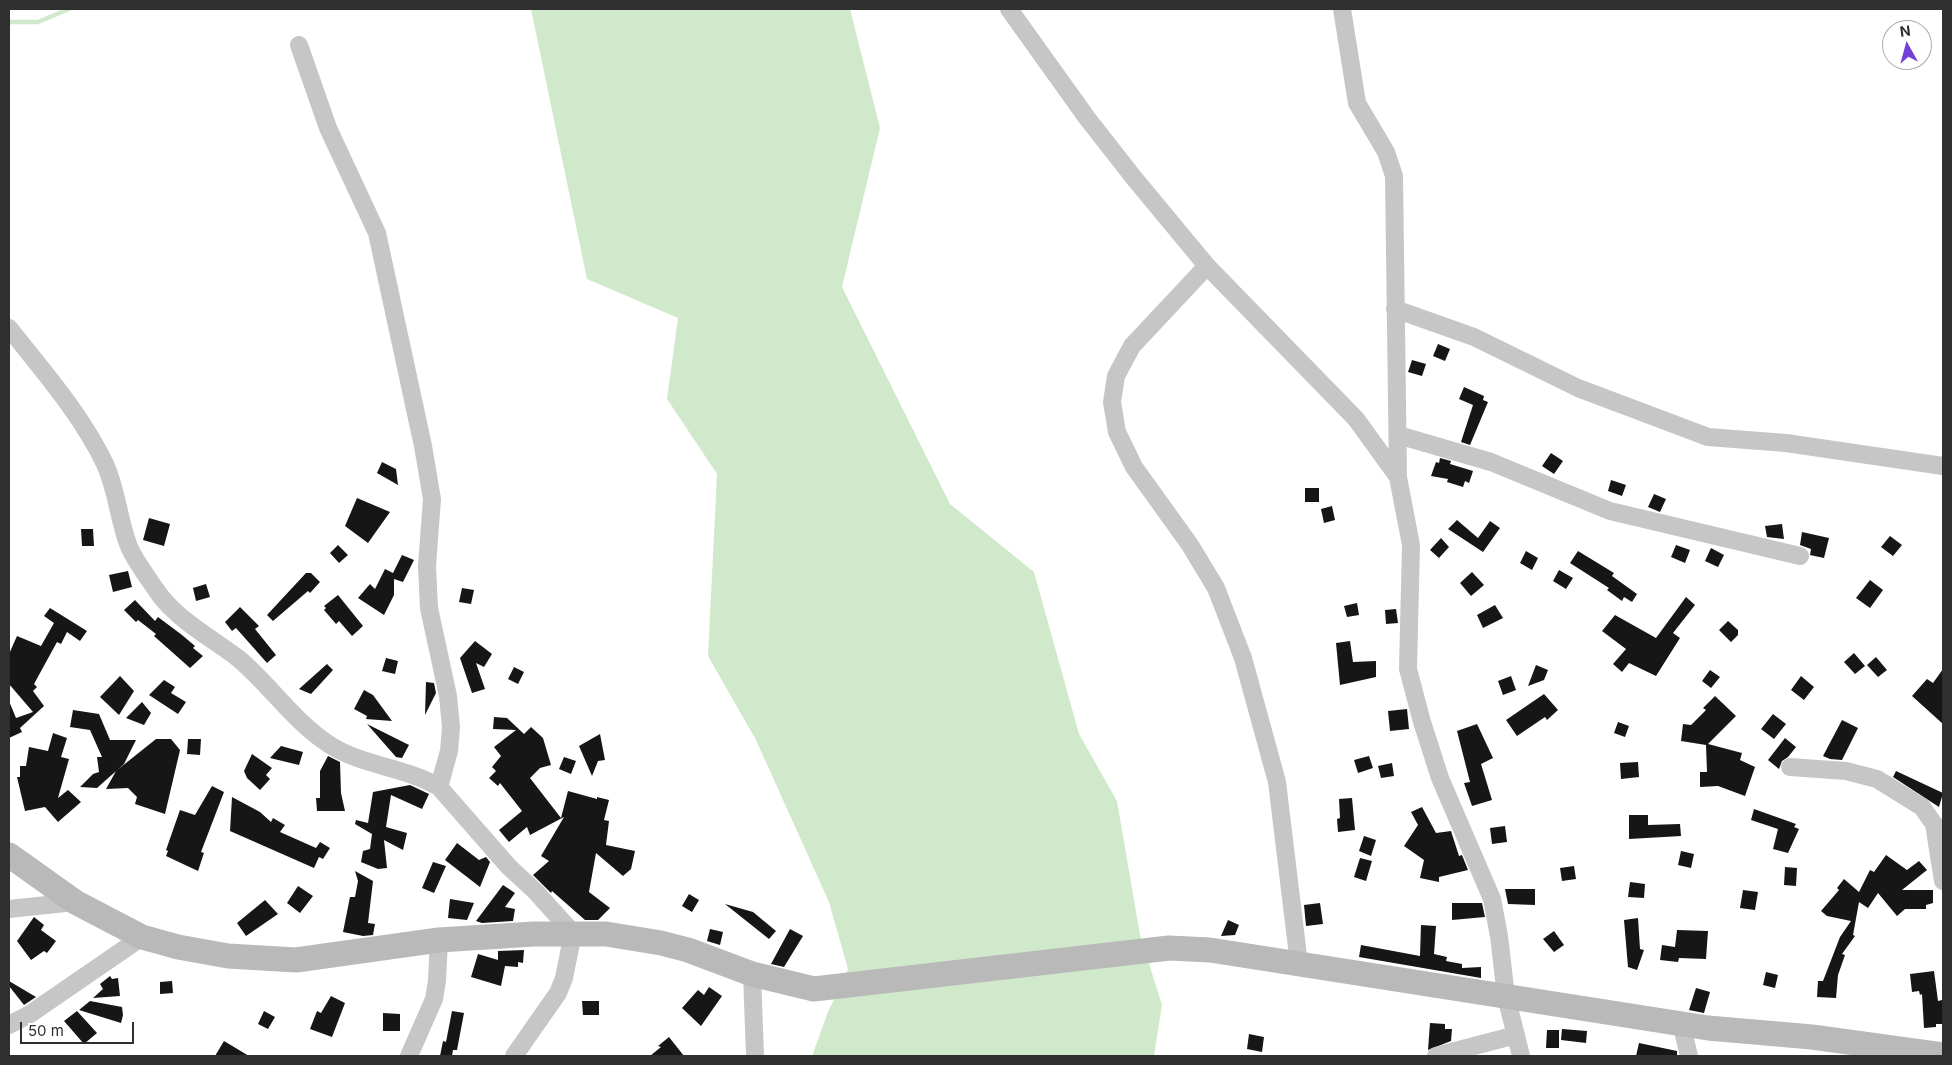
<!DOCTYPE html>
<html>
<head>
<meta charset="utf-8">
<style>
  body { margin:0 }
  #map { position:relative; width:1952px; height:1065px; overflow:hidden; background:#fff; font-family:Inter,sans-serif }
  canvas { display:block }
  .frame { position:absolute; inset:0; border:10px solid #2f2f2f; pointer-events:none }
  .north { position:absolute; left:1882px; top:20px; width:50px; height:50px; box-sizing:border-box; background:#fff; border:1px solid #acacac; border-radius:50%; rotate:353deg; font-size:14px; font-weight:700; line-height:20px; text-align:center; color:#2f2f2f }
  .north::after { content:''; display:block; margin:auto; width:18px; height:22px; background:#7440d6; clip-path:polygon(50% 0,100% 100%,50% 72%,0 100%) }
  .scale { position:absolute; left:20px; top:1022px; width:114px; height:22px; box-sizing:border-box; border:2px solid #2f2f2f; border-top:0; padding-left:6px; font-size:15px; line-height:18px; white-space:nowrap; color:#2f2f2f; -webkit-text-stroke:4px #fff; paint-order:stroke }
</style>
</head>
<body>
<div id="map">
<canvas width="1952" height="1065"></canvas>
<div class="frame"></div>
<div class="north">N</div>
<div class="scale">50 m</div>
</div>
<script>
const context = document.querySelector('canvas').getContext('2d');
context.lineJoin = 'round';
function fill(path, color) { context.fillStyle = color; context.fill(path, 'evenodd'); }
function strokePath(path, color, width, dash) { context.strokeStyle = color; context.lineWidth = width; context.lineCap = dash ? 'butt' : 'round'; context.setLineDash(dash || []); context.stroke(path); }
fill(new Path2D(`
  M531,9H850L880,128L842,287L950,504L1034,572L1079,734L1117,801L1140,935L1162,1005L1154,1056H812L828,1012L848,969L829,902L756,740L708,656L717,474L667,399L678,318L587,279Z`), '#d1e9cb');
strokePath(new Path2D(`
  M9,22H38L69,9`), '#d1e9cb', 4.5);
fill(new Path2D(`
  M1438,344L1450,349L1445,361L1433,356Z
  M1412,360L1426,364L1422,376L1408,372Z
  M1464,387L1484,396L1483,400L1488,402L1470,445L1461,442L1473,405L1459,399Z
  M1551,453L1563,461L1554,474L1542,466Z
  M1440,458L1451,461L1450,464L1473,471L1469,483L1465,481L1463,487L1447,482L1448,479L1431,476L1436,462L1439,463Z
  M382,462L396,469L398,485L377,473Z
  M1611,480L1626,485L1622,496L1608,491Z
  M1305,488H1319V502H1305Z
  M1654,494L1666,499L1660,512L1648,507Z
  M357,498L390,512L368,543L345,526Z
  M1332,506L1335,520L1324,523L1321,509Z
  M149,518L170,524L164,546L143,540Z
  M1457,520L1478,538L1490,521L1500,528L1483,552L1448,529Z
  M1782,524L1784,539L1767,537L1765,526Z
  M81,529H93L94,546H82Z
  M1802,532L1829,538L1824,558L1810,555L1811,549L1800,545Z
  M1890,536L1902,545L1893,556L1881,547Z
  M1441,538L1449,547L1439,558L1430,550Z
  M338,545L348,555L339,563L330,553Z
  M1676,545L1690,550L1685,563L1671,557Z
  M1711,548L1724,555L1718,567L1705,561Z
  M1526,551L1538,558L1532,570L1520,563Z
  M1578,551L1614,573L1612,576L1637,594L1632,602L1624,597L1622,601L1607,590L1609,588L1570,563Z
  M402,555L414,560L403,582L394,579V595L384,615L358,598L370,584L375,589L385,569L393,573Z
  M1559,570L1573,578L1566,589L1553,581Z
  M128,571L132,587L113,592L109,575Z
  M1472,572L1484,585L1471,596L1460,583Z
  M306,573H311L320,582L310,593L308,591L273,621L267,615Z
  M1870,580L1883,590L1870,608L1856,598Z
  M206,584L210,597L196,601L193,588Z
  M462,588L474,590L471,604L459,602Z
  M338,595L363,626L352,636L339,621L336,624L324,610L326,608L324,606Z
  M1686,597L1695,605L1673,633L1680,638L1656,676L1629,663L1622,672L1613,664L1626,649L1602,631L1615,615L1656,638Z
  M135,600L155,621L158,617L182,635L195,646L193,648L203,656L190,668L154,636L156,634L138,620L136,622L124,610Z
  M1357,603L1359,615L1347,617L1344,606Z
  M1495,605L1503,618L1483,628L1477,615Z
  M240,607L259,626L255,629L276,655L267,663L236,628L232,631L225,622Z
  M50,608L87,631L80,641L67,632L61,644L57,642L34,684L37,687L33,691L44,706L20,728L22,732L9,738V701L16,718L33,712L9,684V654L17,636L41,646L54,623L44,616Z
  M1396,609L1398,623L1386,624L1385,610Z
  M1728,621L1738,630V635L1731,642L1719,630Z
  M475,641L492,654L484,667L476,663L485,689L472,693L460,658Z
  M1350,641L1353,662L1376,661V677L1340,685L1336,643Z
  M1854,653L1865,666L1855,674L1844,662Z
  M1876,657L1887,670L1878,677L1867,665Z
  M386,658L398,661L395,674L382,671Z
  M327,664L333,670L311,694L299,689Z
  M1536,665L1548,670L1544,680L1528,686Z
  M514,667L524,672L518,684L508,679Z
  M1943,669V724L1912,696L1927,679L1933,683Z
  M1710,670L1720,677L1711,688L1702,681Z
  M120,676L134,691L119,715L100,697Z
  M1511,676L1516,690L1503,695L1498,681Z
  M1801,676L1814,687L1804,700L1791,690Z
  M164,680L175,687L171,693L186,702L178,714L149,695Z
  M426,682L434,683L436,693L425,715Z
  M364,690L373,695L392,721L366,719L367,716L354,709Z
  M1544,694L1558,710L1547,720L1545,717L1517,736L1506,720Z
  M1715,696L1736,716L1708,744L1742,753L1740,760L1755,767L1745,796L1718,786L1700,787V772H1707L1706,745L1681,741L1683,724L1691,725L1706,710L1703,708Z
  M142,702L151,713L144,725L126,718Z
  M1407,709L1409,729L1390,731L1388,711Z
  M73,710L99,714L110,740H136L124,764L97,788L80,787L93,774L99,772L97,757H102L90,730L70,727Z
  M1773,714L1786,724L1774,739L1761,729Z
  M494,717L507,718L524,734L531,727L543,738L551,765L540,768L530,778L561,818L568,791L597,799V797L609,800L604,820L609,821L606,845L635,851L631,869L623,876L596,853L589,892L610,908L598,920H585L552,891L551,893L533,875L549,861L541,856L564,817L530,835L527,827L509,842L499,830L522,811L500,783L498,786L489,778L496,771L492,767L501,756L494,747L516,730L493,729Z
  M1842,720L1858,728L1842,760L1830,759L1823,756Z
  M1618,722L1629,726L1625,737L1614,733Z
  M367,724L409,745L402,758L396,757Z
  M1477,724L1493,758L1481,764L1492,800L1472,806L1464,783L1470,782L1457,731Z
  M53,733L67,738L61,757L69,759L58,798L68,790L81,802L58,822L45,807L25,811L17,777H20V766H26L29,747L48,751Z
  M600,734L605,760L598,761L592,776L579,746Z
  M1785,738L1796,747L1788,757L1782,761L1779,769L1768,760Z
  M156,739H171L180,750L165,814L135,804L137,797L128,788L106,789L116,771Z
  M188,739H201L200,755L187,754Z
  M281,746L303,752L299,765L270,758Z
  M252,754L272,768L266,775L270,779L260,790L247,778L244,771Z
  M328,756L340,762L341,793L345,811H317L316,798H320V771Z
  M1369,756L1373,768L1358,773L1354,760Z
  M564,757L576,761L571,774L559,769Z
  M1638,762L1639,777L1621,779L1620,763Z
  M1392,763L1394,776L1381,778L1378,766Z
  M1896,771L1943,793L1939,807L1893,777Z
  M410,785L429,794L422,809L391,795L386,827L407,833L403,850L384,840L387,868L378,869L361,862L363,851L370,849L372,834L355,824L356,820L368,823L373,792Z
  M212,786L224,792L201,852L204,853L198,871L166,856L168,851L166,850L180,810L195,815Z
  M232,797L260,812L271,822L273,818L285,825L280,832L316,848L320,842L330,848L323,859L319,857L314,868L230,831Z
  M1352,798L1355,830L1338,832L1337,819L1340,818L1339,799Z
  M1422,807L1436,833L1451,831L1459,856L1462,855L1468,870L1439,877V882L1420,878L1424,860L1404,846L1418,825L1411,812Z
  M1754,809L1796,824L1794,827L1799,829L1788,853L1773,849L1778,829L1751,820Z
  M1629,815H1648V825L1680,824L1681,836L1629,839Z
  M1505,826L1507,842L1492,844L1490,828Z
  M1364,836L1376,840L1371,856L1359,851Z
  M457,843L479,860L486,857L490,862L480,887L445,860Z
  M1681,851L1694,854L1691,868L1678,865Z
  M1886,855L1907,870L1919,861L1927,870L1902,890H1933V903L1926,905V909H1905L1897,916L1878,893L1868,908L1859,902L1853,935L1855,936L1842,954L1845,955L1838,975L1836,998L1817,997L1818,981H1823L1840,937L1851,921L1827,916L1821,911L1839,890L1837,888L1844,879L1859,892L1870,870L1874,872Z
  M1360,858L1372,861L1366,881L1354,877Z
  M433,862L446,866L434,893L422,888Z
  M1574,866L1576,879L1562,881L1560,868Z
  M1785,867L1797,868L1796,886L1784,885Z
  M355,871L373,881L368,923L375,924L373,935L363,936L343,932L350,897H355L358,881Z
  M1630,882L1645,884L1644,898L1628,897Z
  M503,885L515,893L505,907L515,909L513,921L482,923L476,921Z
  M298,886L313,896L300,913L287,903Z
  M1505,889H1535V905L1508,904Z
  M1743,890L1758,892L1755,910L1740,908Z
  M689,894L699,900L692,912L682,906Z
  M450,899L474,903L467,920L448,918Z
  M265,900L278,914L246,936L237,923Z
  M1320,903L1323,924L1306,926L1304,905Z
  M1452,903H1482L1485,917L1452,920Z
  M725,904L753,912L776,931L769,939Z
  M34,917L44,925L41,930L56,941L47,953L44,951L31,960L17,941Z
  M1638,918L1640,949L1644,950L1637,970L1628,967L1624,920Z
  M1228,920L1239,925L1235,935L1221,936Z
  M1421,925L1436,926L1434,954L1447,957L1446,961L1462,964V968L1481,967V978L1359,957L1361,945L1420,956Z
  M710,929L723,932L720,945L707,941Z
  M790,929L803,936L784,967L771,964Z
  M1677,930L1708,931L1706,959L1679,958L1678,962L1660,960L1662,945L1675,947Z
  M1554,931L1564,945L1554,952L1543,939Z
  M524,950L523,963L518,962V967L505,966L501,986L471,977L478,954L498,960V951Z
  M1934,971L1938,1001L1942,1000L1943,1024H1936V1027L1924,1028L1922,994L1920,995L1919,991L1912,992L1910,974Z
  M1766,972L1778,975L1775,988L1763,985Z
  M110,976L112,979L118,978L120,996L93,998L103,989L100,984Z
  M9,981L36,997L24,1005L9,986Z
  M172,981L173,993L160,994V982Z
  M709,987L722,996L701,1026L682,1008L698,990L704,995Z
  M1696,988L1710,992L1704,1013L1689,1010Z
  M331,996L345,1003L332,1037L310,1029L317,1011L321,1013Z
  M90,1001L122,1007L123,1015L121,1023L79,1010Z
  M582,1001H599V1015H583Z
  M77,1011L97,1033L84,1044L64,1021Z
  M264,1011L275,1017L268,1029L258,1024Z
  M452,1011L464,1013L457,1050H453L452,1056H440L443,1041L446,1042Z
  M383,1013L400,1014V1031H383Z
  M1430,1023L1445,1024V1029H1452L1451,1041L1428,1050Z
  M1562,1029L1587,1031L1586,1043L1561,1040Z
  M1547,1030H1559V1048H1546Z
  M1249,1034L1264,1037L1262,1052L1247,1049Z
  M669,1037L684,1056H650L661,1047L658,1046Z
  M224,1041L249,1056H215Z
  M1639,1043L1677,1051V1056H1636Z`), '#161616');
strokePath(new Path2D(`
  M1009,9L1087,118L1134,178L1207,266L1356,419L1398,477L1411,545L1408,669L1422,722L1440,778L1492,899L1499,936L1506,996L1521,1056
  M1342,9L1357,103L1386,152L1394,176L1398,477
  M299,45L328,128L377,233L423,446L432,499L427,566L429,608L448,696L451,727L449,751L439,787
  M1207,266L1132,346L1116,376L1112,402L1117,432L1134,467L1190,545L1216,588L1243,658L1277,782L1299,964
  M1395,309L1474,337L1578,388L1708,437L1786,443L1943,466
  M9,328C43,371 81,414 105,464C117,490 118,517 128,544C132,556 154,587 162,598C184,624 213,639 239,659C271,686 294,722 330,745C363,766 405,767 439,787L509,867L535,891L573,933L564,978L558,993L514,1056
  M1398,435L1491,462L1610,511L1800,556
  M1790,767L1846,771L1877,779L1922,807L1934,824L1943,881
  M9,909L75,902
  M752,974L755,1056
  M1681,1023L1689,1056
  M9,1025L30,1014L142,937
  M409,1056L434,999L437,981L439,940
  M1436,1056L1516,1035`), '#c6c6c6', 18);
strokePath(new Path2D(`
  M9,855L75,902L142,937L178,947L228,956L296,960L439,940L534,934H606L661,943L688,950L752,974L814,989L1169,948L1210,950L1708,1028L1812,1037L1943,1055`), '#b9b9b9', 25);
</script>
</body>
</html>
